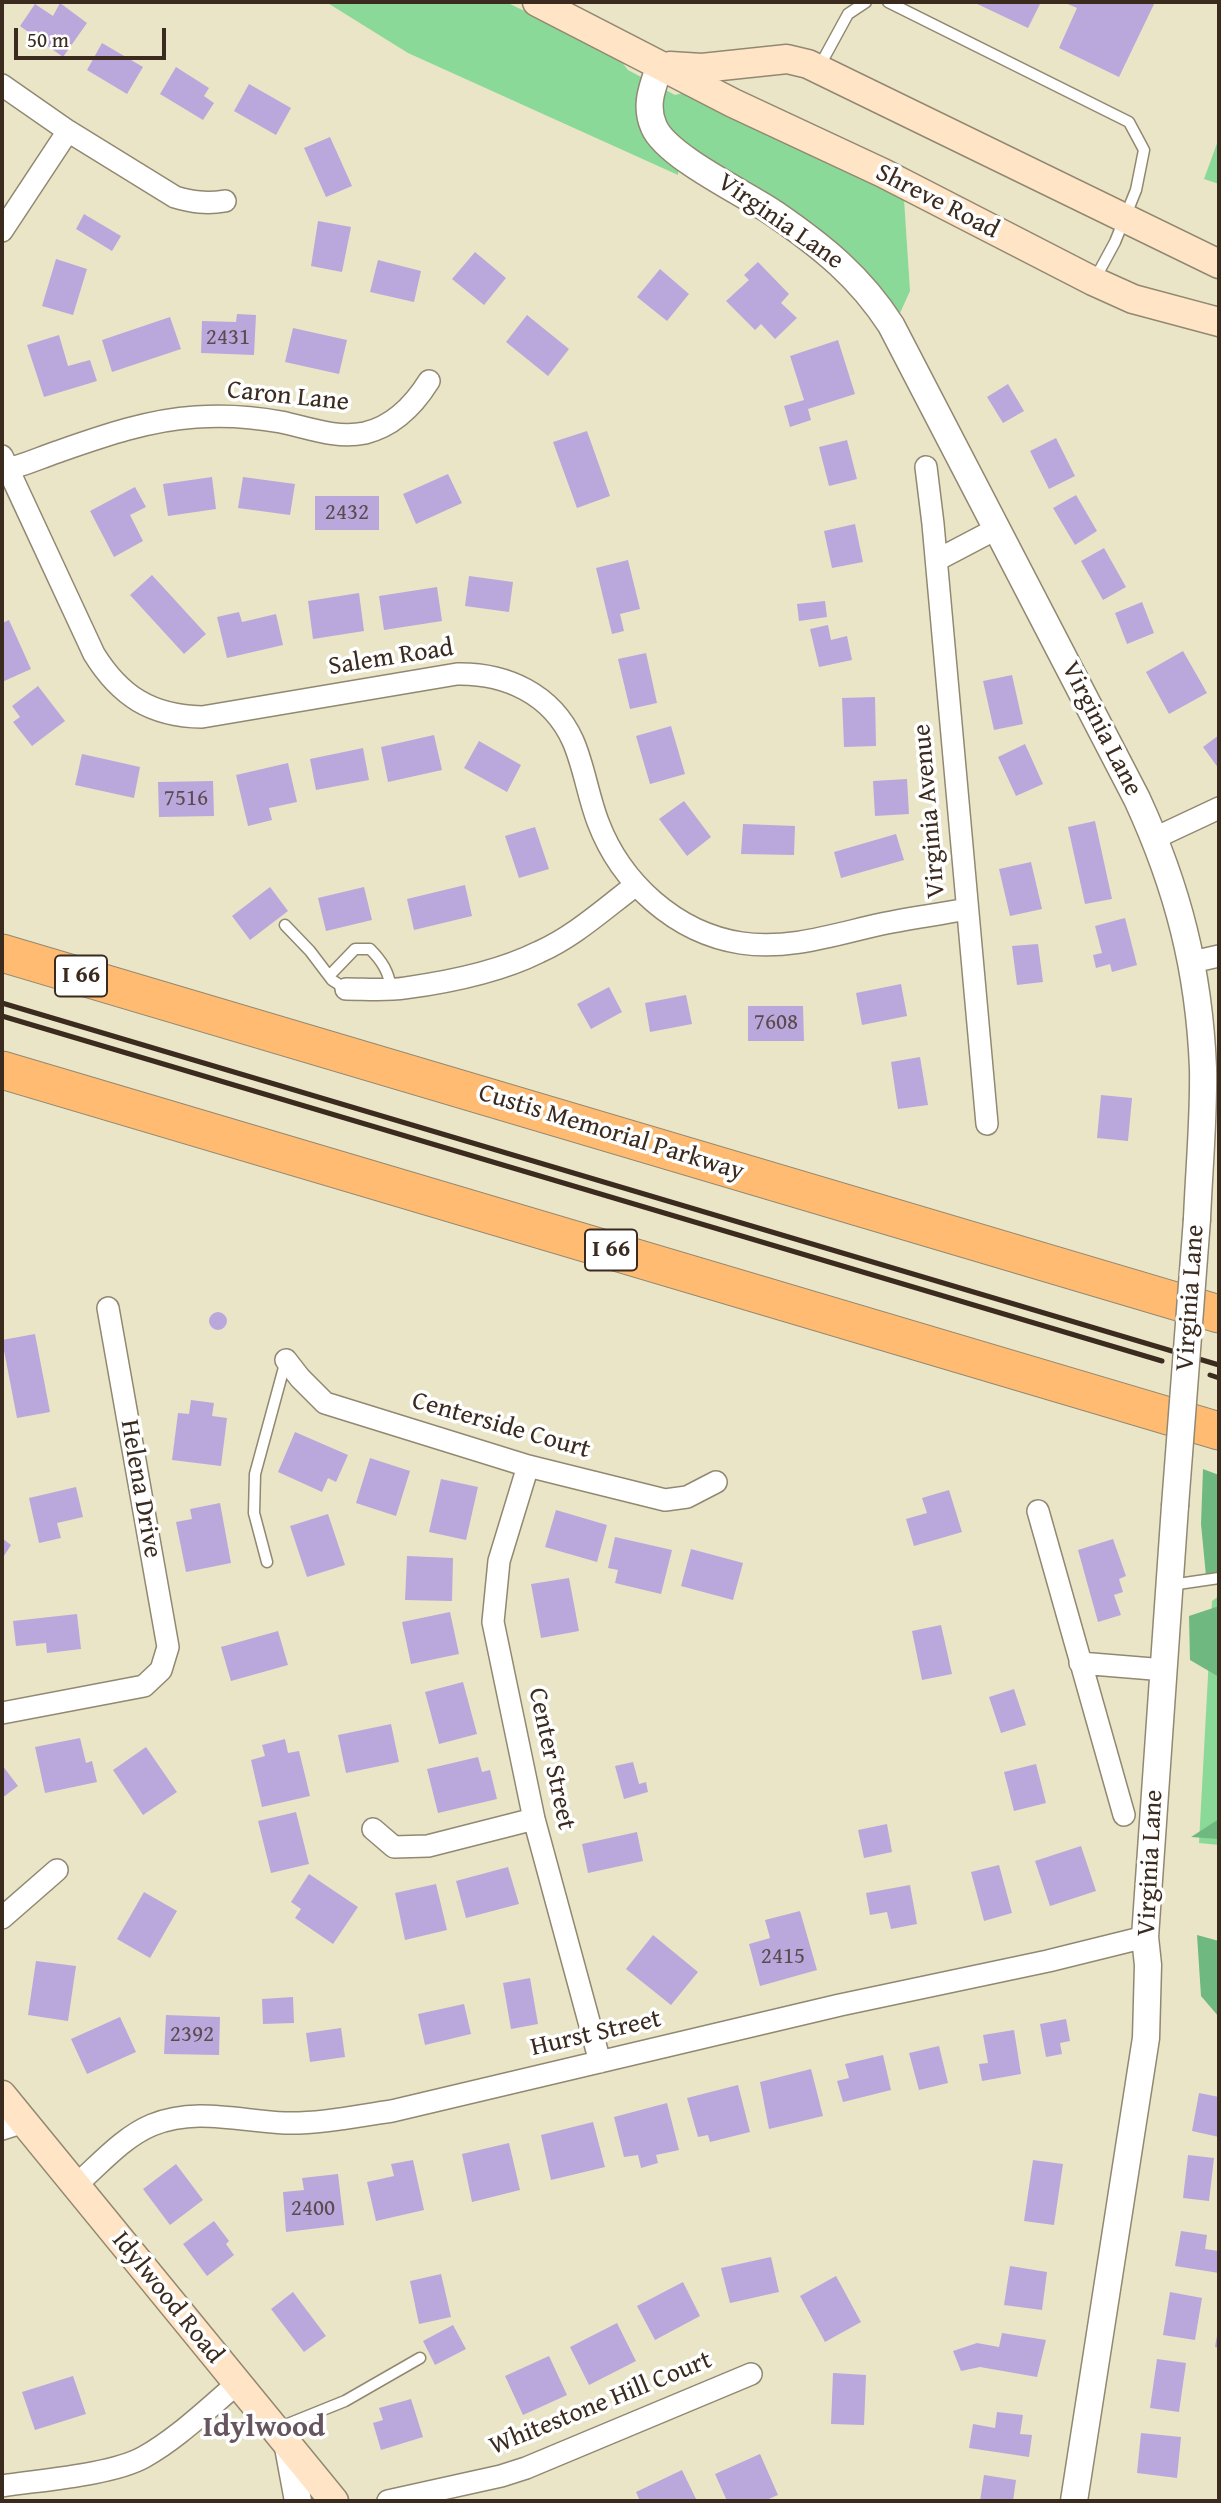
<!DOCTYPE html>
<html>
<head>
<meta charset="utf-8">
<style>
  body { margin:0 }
  #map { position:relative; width:1221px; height:2503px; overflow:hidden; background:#eae5c7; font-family:"Gentium Book Plus",serif }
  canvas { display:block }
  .frame { position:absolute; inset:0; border:4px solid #3b2a1e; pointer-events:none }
  .scale { position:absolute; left:14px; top:28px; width:152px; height:32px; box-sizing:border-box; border:4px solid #3b2a1e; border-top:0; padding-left:9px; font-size:21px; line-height:24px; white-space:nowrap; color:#3b2a1e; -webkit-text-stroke:5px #fff; paint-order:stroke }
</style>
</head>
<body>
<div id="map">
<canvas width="1221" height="2503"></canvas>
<div class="frame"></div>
<div class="scale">50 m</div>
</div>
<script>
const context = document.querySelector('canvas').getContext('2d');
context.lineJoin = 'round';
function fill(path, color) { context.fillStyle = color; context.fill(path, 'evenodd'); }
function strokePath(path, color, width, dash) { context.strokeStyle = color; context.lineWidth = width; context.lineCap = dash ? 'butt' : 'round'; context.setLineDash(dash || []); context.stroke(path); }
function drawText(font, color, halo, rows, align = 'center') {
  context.font = font + ' "Gentium Book Plus",serif'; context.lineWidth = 7; context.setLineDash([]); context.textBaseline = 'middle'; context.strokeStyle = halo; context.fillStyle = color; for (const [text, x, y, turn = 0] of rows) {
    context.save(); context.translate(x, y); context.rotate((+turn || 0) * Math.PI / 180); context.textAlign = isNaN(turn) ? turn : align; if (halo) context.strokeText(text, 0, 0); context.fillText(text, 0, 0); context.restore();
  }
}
fill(new Path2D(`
  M326,2H506L617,56L628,70L675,95L686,92L904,199L910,291L900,313L842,249L680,140L678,175L408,53Z
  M1219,138V184L1204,179Z
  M1219,1596V1845L1199,1843L1212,1601Z`), '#8ad998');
fill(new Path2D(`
  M1203,1469L1219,1475V1572L1206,1576L1201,1524Z
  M1219,1606V1677L1190,1660L1189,1616Z
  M1219,1819V1839L1191,1837Z
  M1197,1935L1219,1941V2017L1201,1996Z`), '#6fb980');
fill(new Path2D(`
  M973,2H1041L1028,28Z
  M1063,2H1155L1119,77L1059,48L1077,8Z
  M60,3L87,23L63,57L20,26L35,4L53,16Z
  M102,43L143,67L127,94L87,70Z
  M176,67L209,88L204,96L214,103L203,120L160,94Z
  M249,84L291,108L276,135L234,111Z
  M330,137L352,186L326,197L304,148Z
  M84,214L121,236L112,251L76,229Z
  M318,221L351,227L342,272L311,266Z
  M475,252L506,278L484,305L452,279Z
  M56,259L87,269L73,315L42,306Z
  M378,260L421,271L414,302L370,292Z
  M758,262L789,294L781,303L797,318L775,339L761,324L755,330L726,301L749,280L744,275Z
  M660,269L689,294L667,321L637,297Z
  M237,314L256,315L254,355L201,353L202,321L236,322Z
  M527,315L569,349L548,376L506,342Z
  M170,317L181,349L112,372L102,340Z
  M293,328L347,340L339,374L285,362Z
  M59,335L68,366L90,360L97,381L44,397L27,345Z
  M838,340L855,394L808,409L811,420L790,427L784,406L804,400L790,356Z
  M1008,384L1024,411L1003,423L987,397Z
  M587,431L610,496L577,508L553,442Z
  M1056,438L1075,476L1049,489L1030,451Z
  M847,440L857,479L829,486L819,447Z
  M448,474L462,503L416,524L403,494Z
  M212,477L216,509L168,516L163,484Z
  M243,477L295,484L290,515L238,508Z
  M135,487L146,507L130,515L143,541L114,557L90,511Z
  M1076,495L1097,531L1075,545L1053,508Z
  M315,496H379V530H315Z
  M855,524L863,562L832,568L824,531Z
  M1104,548L1126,587L1103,600L1081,561Z
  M628,560L640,609L620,614L624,631L612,634L596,568Z
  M152,575L206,634L184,654L130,595Z
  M469,576L513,582L509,612L465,606Z
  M437,587L442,621L384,630L379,596Z
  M359,593L364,631L313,639L308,601Z
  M825,601L827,617L799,621L797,604Z
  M1142,602L1154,633L1127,644L1115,613Z
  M239,612L242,622L276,614L283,645L227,658L217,617Z
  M9,620L31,669L2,682V623Z
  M828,625L831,640L847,636L852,660L819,667L810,629Z
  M1183,651L1207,693L1169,714L1146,672Z
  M646,653L657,703L630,709L618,659Z
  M1012,675L1023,724L994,730L983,681Z
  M38,686L65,721L32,746L13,722L20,717L12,706Z
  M875,697L876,746L844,747L842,698Z
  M671,726L685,774L650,784L636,736Z
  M434,735L442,770L388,782L381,747Z
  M1219,735V769L1203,747Z
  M479,741L521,765L507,792L464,768Z
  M1025,744L1043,784L1016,796L998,757Z
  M363,748L369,780L316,790L310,759Z
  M82,754L140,767L134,798L75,785Z
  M288,763L297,802L269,808L272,820L248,826L236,775Z
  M907,779L909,814L875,816L873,781Z
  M213,781L214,816L159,817L158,782Z
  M684,801L711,837L687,856L659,819Z
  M1095,821L1112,899L1085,904L1068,827Z
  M743,824L795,826L794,855L741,854Z
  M535,827L549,869L519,878L505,836Z
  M896,834L904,860L841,878L834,852Z
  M1031,862L1042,909L1010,916L999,869Z
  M465,885L472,916L414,930L407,899Z
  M270,887L288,911L250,940L232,916Z
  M364,887L372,920L326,931L318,898Z
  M1125,918L1137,965L1112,972L1110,964L1096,968L1093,955L1102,953L1095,926Z
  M1038,944L1043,982L1017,985L1012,946Z
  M901,984L907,1016L862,1025L856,993Z
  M609,987L622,1012L591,1029L577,1004Z
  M686,995L692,1024L650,1032L645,1003Z
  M748,1006H803L804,1041H748Z
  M920,1057L928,1105L898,1109L891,1062Z
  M1101,1095L1132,1098L1128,1141L1097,1138Z
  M209 1321a9 9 0 1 1 18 0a9 9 0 1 1-18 0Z
  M35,1334L50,1412L17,1418L2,1340Z
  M191,1400L214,1403L212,1416L227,1418L221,1466L172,1460L178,1413L189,1414Z
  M295,1432L348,1455L336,1482L328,1478L322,1492L278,1472Z
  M370,1458L410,1471L396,1516L356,1503Z
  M441,1479L478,1487L466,1540L429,1532Z
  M76,1487L83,1517L57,1523L61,1538L39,1543L29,1498Z
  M949,1490L962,1532L914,1546L906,1519L927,1513L922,1498Z
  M220,1503L231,1563L186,1572L176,1522L192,1519L190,1509Z
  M556,1510L607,1525L597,1562L545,1547Z
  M328,1514L345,1565L307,1577L290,1526Z
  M615,1537L672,1550L661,1594L615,1583L618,1570L608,1568Z
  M2,1538L11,1545L2,1559Z
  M1113,1539L1126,1576L1119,1579L1123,1592L1114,1595L1121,1615L1098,1622L1078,1550Z
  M691,1549L743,1563L733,1600L681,1586Z
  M407,1556L453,1558L452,1601L405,1600Z
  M569,1578L579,1631L541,1638L531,1584Z
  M450,1612L459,1654L411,1664L402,1622Z
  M77,1614L81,1649L47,1653L46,1643L16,1646L13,1621Z
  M941,1625L952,1674L922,1680L912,1631Z
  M278,1631L288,1665L231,1681L221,1647Z
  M463,1682L477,1734L439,1744L425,1692Z
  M1014,1689L1026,1725L1001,1733L989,1697Z
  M391,1724L399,1762L346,1773L338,1735Z
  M80,1738L86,1763L92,1761L97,1782L45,1793L35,1747Z
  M285,1739L288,1753L299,1751L310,1796L262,1807L251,1760L265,1756L262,1745Z
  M146,1747L177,1792L143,1815L113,1770Z
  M478,1757L482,1772L490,1770L497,1799L438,1813L427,1769Z
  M633,1762L639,1784L646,1782L648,1792L624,1799L615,1766Z
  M1036,1764L1046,1803L1014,1811L1004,1772Z
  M2,1765L18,1786L2,1798Z
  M296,1812L309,1864L271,1873L258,1821Z
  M887,1824L892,1852L864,1858L858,1830Z
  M637,1832L643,1861L588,1873L582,1844Z
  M1081,1846L1096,1891L1050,1906L1035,1861Z
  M999,1865L1012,1913L984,1921L971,1872Z
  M508,1867L519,1904L466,1918L456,1881Z
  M309,1874L358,1907L333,1944L295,1918L301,1909L291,1902Z
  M436,1884L447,1930L405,1940L395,1893Z
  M910,1885L917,1924L891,1929L887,1912L870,1915L866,1893Z
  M144,1892L177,1911L150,1958L117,1939Z
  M800,1911L817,1970L760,1986L749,1944L770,1938L765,1920Z
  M653,1935L698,1972L671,2005L626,1969Z
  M36,1961L76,1966L68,2021L28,2015Z
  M530,1978L538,2024L511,2029L503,1983Z
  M293,1997L294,2023L263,2024L262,1999Z
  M464,2004L471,2034L425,2045L418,2014Z
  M166,2015L220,2017L219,2055L164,2054Z
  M120,2017L136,2052L87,2074L71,2039Z
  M1066,2019L1070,2041L1060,2043L1062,2054L1046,2057L1040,2024Z
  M341,2028L345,2057L310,2062L306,2033Z
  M1014,2030L1021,2074L982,2081L979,2064L988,2063L983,2035Z
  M939,2046L948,2083L919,2090L909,2053Z
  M883,2055L891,2090L843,2102L837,2081L849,2078L845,2064Z
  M811,2069L823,2116L769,2129L760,2082Z
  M738,2085L750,2132L710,2142L708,2135L698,2137L687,2098Z
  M1199,2093L1219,2097V2137L1192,2131Z
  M667,2103L679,2150L656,2155L658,2163L641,2168L638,2155L624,2157L614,2117Z
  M593,2122L605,2167L551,2180L541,2135Z
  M509,2143L520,2190L472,2202L462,2154Z
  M1188,2155L1214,2158L1209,2201L1183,2198Z
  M413,2160L424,2210L376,2221L367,2182L394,2176L391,2164Z
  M1033,2160L1063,2164L1054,2225L1024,2221Z
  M176,2164L203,2200L170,2225L143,2189Z
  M338,2174L344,2225L286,2232L283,2192L304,2190L302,2178Z
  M214,2221L229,2241L226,2244L234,2255L207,2276L183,2244Z
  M1181,2231L1207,2235L1205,2249L1219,2251V2273L1175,2266Z
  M771,2257L779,2292L730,2303L721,2268Z
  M1010,2266L1047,2272L1042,2310L1004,2305Z
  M441,2274L451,2317L419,2324L410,2281Z
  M836,2276L861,2322L825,2342L800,2296Z
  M683,2282L700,2316L655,2340L637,2306Z
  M293,2292L326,2336L304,2352L271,2309Z
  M1170,2292L1202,2298L1195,2340L1163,2335Z
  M617,2323L636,2361L589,2385L570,2347Z
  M453,2325L466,2349L435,2365L423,2341Z
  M1218,2330H1219V2348L1215,2347Z
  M1002,2333L1046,2340L1037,2377L980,2367L961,2371L953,2351L977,2343L999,2347Z
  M549,2356L567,2395L523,2415L505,2376Z
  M1157,2359L1186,2363L1179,2412L1150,2408Z
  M833,2373L866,2375L864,2425L831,2424Z
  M73,2376L86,2414L35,2430L22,2392Z
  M411,2399L423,2437L381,2450L373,2423L383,2420L379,2408Z
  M997,2412L1023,2415L1020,2434L1032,2435L1029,2457L969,2448L973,2424L995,2428Z
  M1141,2433L1181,2437L1177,2478L1137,2473Z
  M760,2454L778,2495L764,2501H727L715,2474Z
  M682,2470L697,2501H640L636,2492Z
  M984,2475L1016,2480L1013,2501H980Z`), '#baa8dc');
const service = new Path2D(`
  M888,2L1129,122L1144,150L1136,190L1115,242L1095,279
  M818,69L848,14L866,2
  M285,925L310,951L332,980L346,989
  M329,976L355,949H370C382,961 389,972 391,989
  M267,1562L254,1513L255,1474L286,1360
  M1171,1585L1219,1578
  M278,2428L345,2401L420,2358`);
const minor = new Path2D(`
  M2,85L68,131L175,197C192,202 206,204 225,201
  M2,231L68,131
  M2,456L94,654C120,696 151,716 202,717L457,674C506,673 552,694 573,741C584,766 588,796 598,822C621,883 676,933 741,943C788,950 833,935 877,925C907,918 937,915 966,909
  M926,467L933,524L987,1124
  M2,470C21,467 39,458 57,452C103,436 148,420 196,417C224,415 254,417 281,422C309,428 336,439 365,433C394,426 414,405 429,381
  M937,560L996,529
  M1155,838L1219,808
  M1192,962L1219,956
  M346,989C365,989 386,991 405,988C449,982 499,972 539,952C575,936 605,908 636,885
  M286,1360L300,1378L325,1403L528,1466L665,1500L687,1497L716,1482
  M528,1466L499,1561L493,1622L534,1819L600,2062
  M1038,1511L1124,1815
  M1080,1663L1165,1670
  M2,1713L144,1686L161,1670L168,1647L108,1308
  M373,1829L394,1847L428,1846L534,1819
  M2,1918L57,1870
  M2,2129L24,2122
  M76,2185C99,2165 123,2137 152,2125C195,2107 240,2121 285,2123C320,2124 357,2116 392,2111L840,2005L1048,1961L1145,1937
  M2,2486C40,2480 112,2475 144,2457C178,2438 207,2409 237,2384
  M388,2501L501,2476L526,2468L751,2374`);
const tertiary = new Path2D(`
  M660,65C653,86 644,105 654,127C667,157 746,194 775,214C823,247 860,277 891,325L1137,799C1178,888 1199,970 1203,1068C1204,1118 1199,1169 1197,1219
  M288,2447L298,2501
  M1074,2501L1146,2038L1148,1965L1145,1937L1175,1506`);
const secondary = new Path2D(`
  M537,2L733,103L883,173L1093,281L1133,299L1219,322
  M670,66L702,68L787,59L808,64L1219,264
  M2,2095L334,2501`);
const motorway = new Path2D(`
  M2,953L1219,1314
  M2,1070L1219,1431`);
strokePath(service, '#928872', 13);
strokePath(minor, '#928872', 24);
strokePath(tertiary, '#928872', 29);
strokePath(secondary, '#928872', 31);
strokePath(motorway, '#928872', 39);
strokePath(service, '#fff', 10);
strokePath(minor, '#fff', 21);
strokePath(tertiary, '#fff', 26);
strokePath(secondary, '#ffe4c6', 28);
strokePath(motorway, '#febb71', 37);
strokePath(new Path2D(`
  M2,1003L1219,1365
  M2,1016L1162,1361
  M1210,1375L1219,1378`), '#3b2a1e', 5);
const tertiaryBridge = new Path2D(`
  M1175,1506L1197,1219`);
strokePath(tertiaryBridge, '#928872', 29, []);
strokePath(tertiaryBridge, '#fff', 26);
drawText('23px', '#5b4a4e', null, [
  ["2431",228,338],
  ["2432",347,513],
  ["7516",186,799],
  ["7608",776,1023],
  ["2415",783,1957],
  ["2392",192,2035],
  ["2400",313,2209]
]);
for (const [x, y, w] of [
  [81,976,52],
  [611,1250,52]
]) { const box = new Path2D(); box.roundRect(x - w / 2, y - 20.5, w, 41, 5); context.fillStyle = '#fff'; context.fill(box); strokePath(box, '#3b2a1e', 2); }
drawText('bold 24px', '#3b2a1e', null, [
  ["I 66",81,976],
  ["I 66",611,1250]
]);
drawText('26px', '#3b2a1e', '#fff', [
  ["Shreve Road",937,202,27],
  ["Virginia Lane",780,222,35],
  ["Caron Lane",288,397,6],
  ["Salem Road",391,658,-9],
  ["Virginia Lane",1101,729,63],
  ["Virginia Avenue",930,811,-95],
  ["Custis Memorial Parkway",611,1133,17],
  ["Virginia Lane",1191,1298,-86],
  ["Centerside Court",501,1426,16],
  ["Helena Drive",140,1489,80],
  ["Center Street",551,1759,78],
  ["Virginia Lane",1151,1863,-87],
  ["Hurst Street",596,2034,-13],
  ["Idylwood Road",167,2298,51],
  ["Whitestone Hill Court",601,2404,-22]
]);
drawText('bold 30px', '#675660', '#fff', [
  ["Idylwood",264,2428]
]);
</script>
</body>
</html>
